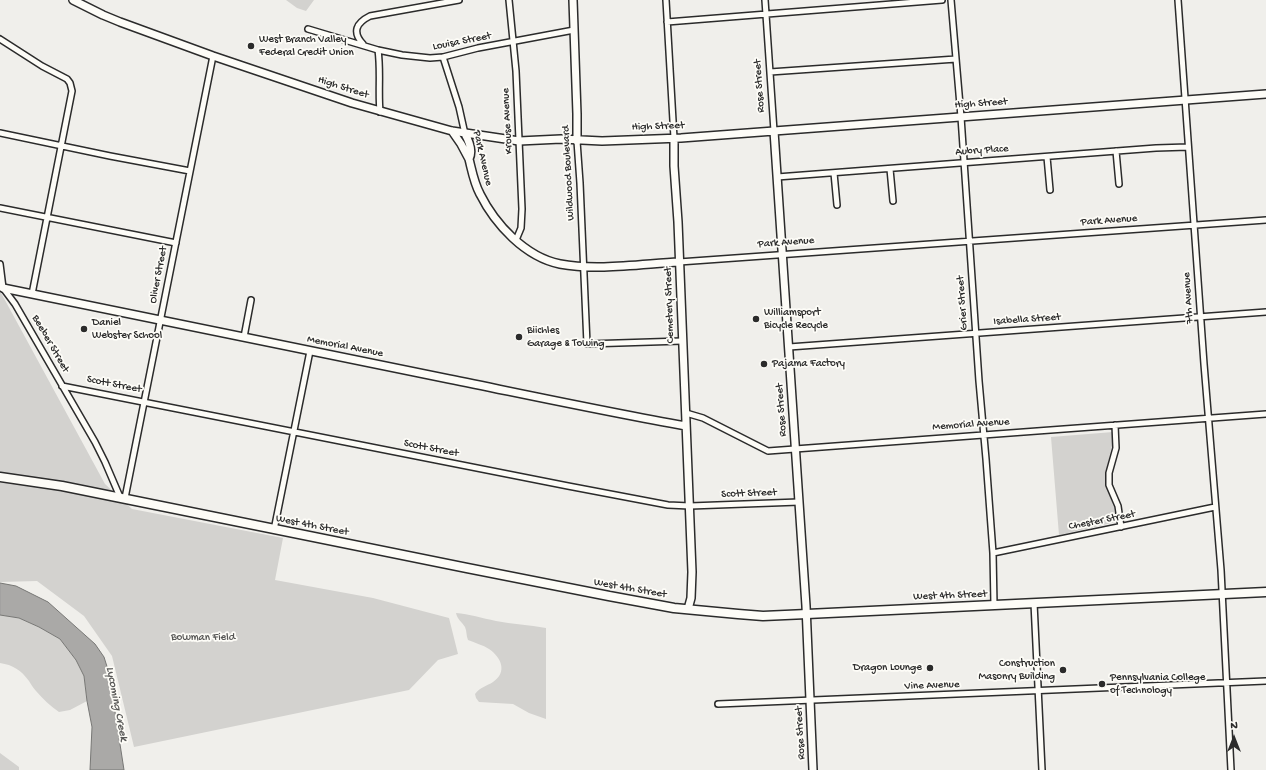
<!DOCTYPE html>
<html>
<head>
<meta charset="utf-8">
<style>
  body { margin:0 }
  #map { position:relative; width:1266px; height:770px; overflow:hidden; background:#f0efeb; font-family:"Gochi Hand",sans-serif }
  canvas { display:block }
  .north { position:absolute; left:1214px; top:718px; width:40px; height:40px; -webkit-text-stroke:3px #fdfcf7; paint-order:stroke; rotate:0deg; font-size:11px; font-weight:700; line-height:16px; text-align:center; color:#2b2b2b }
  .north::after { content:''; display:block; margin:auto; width:14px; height:18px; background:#2b2b2b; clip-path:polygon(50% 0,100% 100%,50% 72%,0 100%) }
</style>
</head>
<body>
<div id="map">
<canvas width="1266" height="770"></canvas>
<div class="north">N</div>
</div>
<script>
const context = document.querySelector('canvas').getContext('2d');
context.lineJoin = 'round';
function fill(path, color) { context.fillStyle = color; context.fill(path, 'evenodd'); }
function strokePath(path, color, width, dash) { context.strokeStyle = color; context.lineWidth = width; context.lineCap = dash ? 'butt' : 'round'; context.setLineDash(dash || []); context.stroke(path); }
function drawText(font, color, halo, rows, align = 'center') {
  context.font = font + ' "Gochi Hand",sans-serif'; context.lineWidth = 3.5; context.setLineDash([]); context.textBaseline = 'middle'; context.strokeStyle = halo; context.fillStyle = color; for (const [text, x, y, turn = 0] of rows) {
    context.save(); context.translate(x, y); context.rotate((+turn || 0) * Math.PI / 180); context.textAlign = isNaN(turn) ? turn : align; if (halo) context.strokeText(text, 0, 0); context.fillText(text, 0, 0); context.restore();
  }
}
fill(new Path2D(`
  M286,0H314L306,11L297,8Z
  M0,291L105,484L132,509L283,538L275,580L373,598L449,618L458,654L438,660L409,690L134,747L112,656L84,616L37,581L0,582Z
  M1113,432V441L1105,476L1106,485L1114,507L1116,522L1059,535L1051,437Z
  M456,613C469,614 482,618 496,621C512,624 529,625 546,628V719L529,713L513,704L479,702L476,698L475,694C480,687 487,686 493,682C508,672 501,657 489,649C483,645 475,643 468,640C466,636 467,631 465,627C462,622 457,619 456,613Z
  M0,615L19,618L39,627L60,639L76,660L84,676L87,701L70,710L59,712C50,706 43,699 36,691C33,688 31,684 29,681C21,670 13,665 0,663Z
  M0,753L19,767V770H0Z`), '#d3d2cf');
const water = new Path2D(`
  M0,583L16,586L48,602L95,644L104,657L109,673L124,770H90L92,727L87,701L84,676L76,660L60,639L39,627L19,618L0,615Z`);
fill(water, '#aaa9a7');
strokePath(water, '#777775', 1);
const street = new Path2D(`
  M509,0L516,71L522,209L521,228L516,240
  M666,0L674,138
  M765,0L774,131
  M951,0L961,117L979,381L986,459L993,553L994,605
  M1178,0L1204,364L1221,570L1231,770
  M667,22L942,0
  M308,29L378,50L402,55L430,58L443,57L478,48L574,30
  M0,39L42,66L67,79L70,83L72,91L32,294
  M363,44C352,32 356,23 370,16L459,0
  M378,50C381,71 378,91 380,112
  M443,57L459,107L465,134
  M770,72L956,59
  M0,133L110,156L190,171
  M577,141L580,183L587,344L682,341
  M1116,151L1119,184
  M1047,157L1050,190
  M890,169L893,201
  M834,173L837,205
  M777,177L1156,148L1188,147
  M0,208L176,243
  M679,262L1266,220
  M0,264L3,288L15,304L95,442L105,462L120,497
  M244,337L251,300
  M789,347L1266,312
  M62,386L568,486L668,505L690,506L799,502
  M686,413L703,418L768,451L1266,414
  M1115,425L1116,448L1109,473V485L1118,506L1121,527
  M125,498L213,56
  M274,530L310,351
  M993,553L1215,507
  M1034,603L1042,770
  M718,704L1266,681`);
const secondary = new Path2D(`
  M73,0L103,15L120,22L213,56L352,103L452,131L519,141L561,139L602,141L681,138L1266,94
  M573,0L577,114V141
  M452,131L461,144L469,159
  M774,131L806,606L813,770
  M465,134C469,141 473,151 469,159C472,171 474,183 480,194C495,224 525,257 560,264C596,271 642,264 679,262
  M674,138V166L678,222L692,572L691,598L688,609
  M0,286L3,288C152,319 301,349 449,379C528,395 607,412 686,426`);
const primary = new Path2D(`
  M0,477L62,486L467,568L609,596L674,608L738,614L763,616L807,614L1266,592`);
strokePath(street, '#2b2b2b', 8);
strokePath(secondary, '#2b2b2b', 10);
strokePath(primary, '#2b2b2b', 11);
strokePath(street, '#fdfcf7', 5);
strokePath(secondary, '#fdfcf7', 7);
strokePath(primary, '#fdfcf7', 8);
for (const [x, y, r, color] of [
  [251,46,4,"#2b2b2b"],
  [756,319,4,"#2b2b2b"],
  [84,329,4,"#2b2b2b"],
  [519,337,4,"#2b2b2b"],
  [764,364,4,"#2b2b2b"],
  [930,668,4,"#2b2b2b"],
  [1063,670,4,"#2b2b2b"],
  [1102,684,4,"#2b2b2b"]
]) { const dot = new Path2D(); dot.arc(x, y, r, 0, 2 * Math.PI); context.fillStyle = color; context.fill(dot); strokePath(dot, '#fdfcf7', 1.5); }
drawText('11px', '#2b2b2b', '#fdfcf7', [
  ["West Branch Valley",259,40],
  ["Federal Credit Union",259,53],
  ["Williamsport",764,313],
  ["Bicycle Recycle",764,326],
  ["Daniel",92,323],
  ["Webster School",92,336],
  ["Biichles",527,331],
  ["Garage & Towing",527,344],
  ["Pajama Factory",772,364],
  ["Construction",1055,664,"right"],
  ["Masonry Building",1055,677,"right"],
  ["Dragon Lounge",922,668,"right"],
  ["Pennsylvania College",1110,678],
  ["of Technology",1110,691]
], 'left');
drawText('11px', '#2b2b2b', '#fdfcf7', [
  ["Louisa Street",462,42,-11],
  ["Rose Street",760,86,-94],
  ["High Street",343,88,18],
  ["High Street",981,104,-4],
  ["Krouse Avenue",508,121,-93],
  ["High Street",658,127,-2],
  ["Aubry Place",982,151,-4],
  ["Park Avenue",482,158,77],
  ["Wildwood Boulevard",569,173,-93],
  ["Park Avenue",1109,221,-4],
  ["Park Avenue",786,243,-4],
  ["Oliver Street",159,275,-79],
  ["7th Avenue",1189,298,-94],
  ["Grier Street",963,303,-94],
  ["Cemetery Street",670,305,-92],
  ["Isabella Street",1027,320,-4],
  ["Beeber Street",50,344,60],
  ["Memorial Avenue",345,347,11],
  ["Scott Street",114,385,11],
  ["Rose Street",782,410,-94],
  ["Memorial Avenue",971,425,-4],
  ["Scott Street",431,449,11],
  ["Scott Street",749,494,-2],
  ["Chester Street",1102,521,-11],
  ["West 4th Street",312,526,11],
  ["West 4th Street",630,589,10],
  ["West 4th Street",950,596,-2],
  ["Vine Avenue",932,686,-2],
  ["Rose Street",801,733,-93]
]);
drawText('11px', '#555554', '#fdfcf7', [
  ["Bowman Field",203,638]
]);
drawText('italic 12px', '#575756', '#fdfcf7', [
  ["Lycoming Creek",116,704,79]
]);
</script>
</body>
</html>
